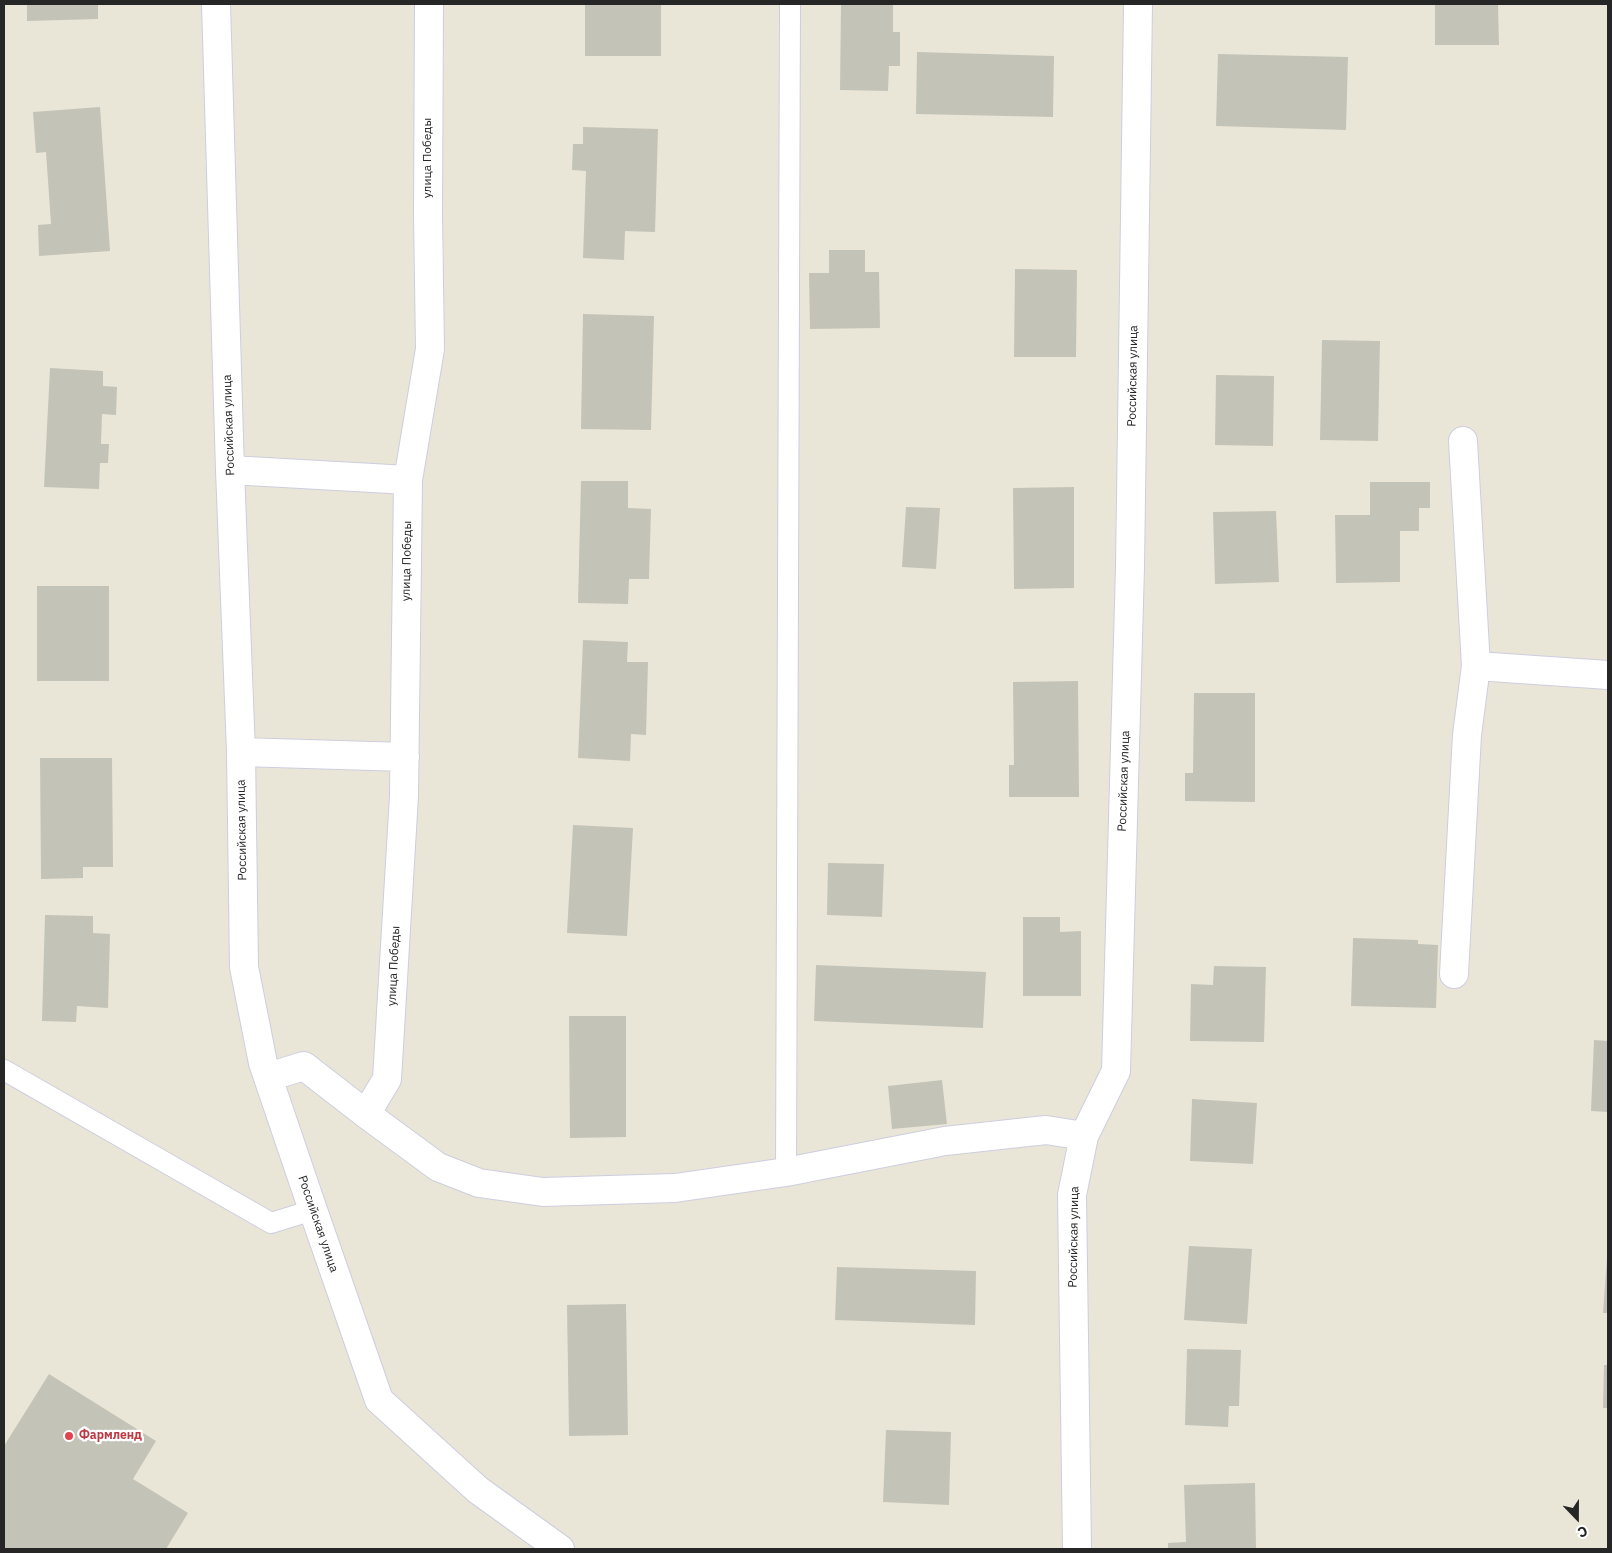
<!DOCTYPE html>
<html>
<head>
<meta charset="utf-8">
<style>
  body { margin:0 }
  #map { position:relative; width:1612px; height:1553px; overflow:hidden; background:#eae6d7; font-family:"IBM Plex Sans",sans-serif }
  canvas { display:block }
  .frame { position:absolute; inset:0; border:5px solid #262626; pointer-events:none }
  .north { position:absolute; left:1552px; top:1493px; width:50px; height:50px; -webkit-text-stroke:4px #fff; paint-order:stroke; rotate:158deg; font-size:14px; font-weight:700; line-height:20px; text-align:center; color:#262626 }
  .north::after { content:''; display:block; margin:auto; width:18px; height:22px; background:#262626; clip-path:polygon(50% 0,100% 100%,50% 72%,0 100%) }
</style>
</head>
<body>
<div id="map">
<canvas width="1612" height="1553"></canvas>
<div class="frame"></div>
<div class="north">С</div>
</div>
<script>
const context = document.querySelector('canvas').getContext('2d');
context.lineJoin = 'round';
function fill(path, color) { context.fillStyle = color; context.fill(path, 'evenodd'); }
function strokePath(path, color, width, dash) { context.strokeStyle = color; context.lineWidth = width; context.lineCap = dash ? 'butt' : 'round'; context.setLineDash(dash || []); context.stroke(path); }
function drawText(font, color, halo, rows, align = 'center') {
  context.font = font + ' "IBM Plex Sans",sans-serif'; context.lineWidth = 4.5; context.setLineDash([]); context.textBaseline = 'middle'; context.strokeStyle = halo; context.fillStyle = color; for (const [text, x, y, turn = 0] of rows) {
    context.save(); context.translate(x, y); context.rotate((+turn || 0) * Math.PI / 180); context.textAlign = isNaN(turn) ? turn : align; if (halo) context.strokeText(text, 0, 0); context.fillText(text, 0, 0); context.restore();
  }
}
fill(new Path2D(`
  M27,4H98V19L27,21Z
  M585,4H661V56H585Z
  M841,4H893V32H900V66H889L888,91L840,90Z
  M1435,4H1498L1499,45H1435Z
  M917,52L1054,56L1053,117L916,114Z
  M1218,54L1348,57L1346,130L1216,126Z
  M100,107L110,251L39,256L38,225L51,224L46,152L36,153L33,112Z
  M583,127L658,129L655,232L625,231L624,260L583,258L586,171L572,170L573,144H583Z
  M829,250H865V272H879L880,328L810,329L809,273H829Z
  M1015,269L1077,270L1076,357H1014Z
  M583,314L654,316L651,430L581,429Z
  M1322,340L1380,341L1378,441L1320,440Z
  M50,368L103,371V386L117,387L116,415L102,414L101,444H109L108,463H100L99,489L44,487Z
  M1216,375L1274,376L1273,446L1215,445Z
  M581,481H628V508L651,509L649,579H629L628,604L578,603Z
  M1370,482H1430V508H1419V531H1400V582L1336,583L1335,515H1370Z
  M1074,487V588L1014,589L1013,488Z
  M906,507L940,508L936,569L902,567Z
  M1276,511L1279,582L1215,584L1213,512Z
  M37,586H109V681H37Z
  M583,640L628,642L627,662H648L646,735L631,734L630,761L578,758Z
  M1078,681L1079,797H1009V765H1014L1013,682Z
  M1194,693H1255V802L1185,801V773H1193Z
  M40,758H112L113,867H83V878L41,879Z
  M573,825L633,828L627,936L567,933Z
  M828,863L884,864L882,917L827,915Z
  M45,915L93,916V933L110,934L108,1008L77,1006L76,1022L42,1021Z
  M1023,917H1060V932L1081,931V996H1023Z
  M1353,938L1418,940V944L1438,945L1436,1008L1351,1006Z
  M816,965L986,972L983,1028L814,1021Z
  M1214,966L1266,967L1264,1042L1190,1041L1191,984L1213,985Z
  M569,1016H626V1137L570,1138Z
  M1594,1040L1608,1041V1112L1591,1111Z
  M942,1080L947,1124L892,1129L888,1086Z
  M1192,1099L1257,1103L1253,1164L1190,1161Z
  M1189,1246L1252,1249L1247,1324L1184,1320Z
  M1607,1258H1608V1313H1603Z
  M837,1267L976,1271L975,1325L835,1320Z
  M626,1304L628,1435L569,1436L567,1305Z
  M1187,1349L1241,1350L1239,1406H1229L1228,1427L1185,1425Z
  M1604,1365H1608V1408H1603Z
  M49,1374L156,1441L133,1479L188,1513L166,1549H4V1446Z
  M886,1430L951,1432L949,1505L883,1502Z
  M1255,1483L1256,1549H1168V1543L1186,1542L1184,1485Z`), '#c4c3b7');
const lane = new Path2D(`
  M4,1070L271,1223L313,1210
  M786,1172L790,4`);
const street = new Path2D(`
  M216,4L230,470L241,752L244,967L263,1063L313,1210L379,1400L478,1490L560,1549
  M1463,441L1476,666
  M230,470L408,480
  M241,752L405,757
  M1454,974L1467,735L1476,666L1608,675
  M268,1077L304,1066L366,1114L438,1167L479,1183L543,1192L675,1188L786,1172L945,1141L1046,1130L1084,1136
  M366,1114L387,1079L404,796L408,480L430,349L428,214L429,4
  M1077,1549L1072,1195L1084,1136L1116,1071L1130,567L1138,4`);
strokePath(lane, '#cecde0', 22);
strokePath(street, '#cecde0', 30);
strokePath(lane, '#fff', 20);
strokePath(street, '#fff', 28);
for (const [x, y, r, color] of [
  [69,1436,5,"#e0444e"]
]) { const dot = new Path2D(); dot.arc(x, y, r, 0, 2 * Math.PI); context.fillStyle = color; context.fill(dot); strokePath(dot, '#fff', 2); }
drawText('12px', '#262626', '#fff', [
  ["улица Победы",428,158,-90],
  ["Российская улица",1133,376,-89],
  ["Российская улица",229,425,-92],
  ["улица Победы",407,561,-89],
  ["Российская улица",1124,781,-88],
  ["Российская улица",242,830,-91],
  ["улица Победы",394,966,-87],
  ["Российская улица",318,1224,71],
  ["Российская улица",1074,1237,-89]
]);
drawText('bold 12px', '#be3a42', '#fff', [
  ["Фармленд",79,1436]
], 'left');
</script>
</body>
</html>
